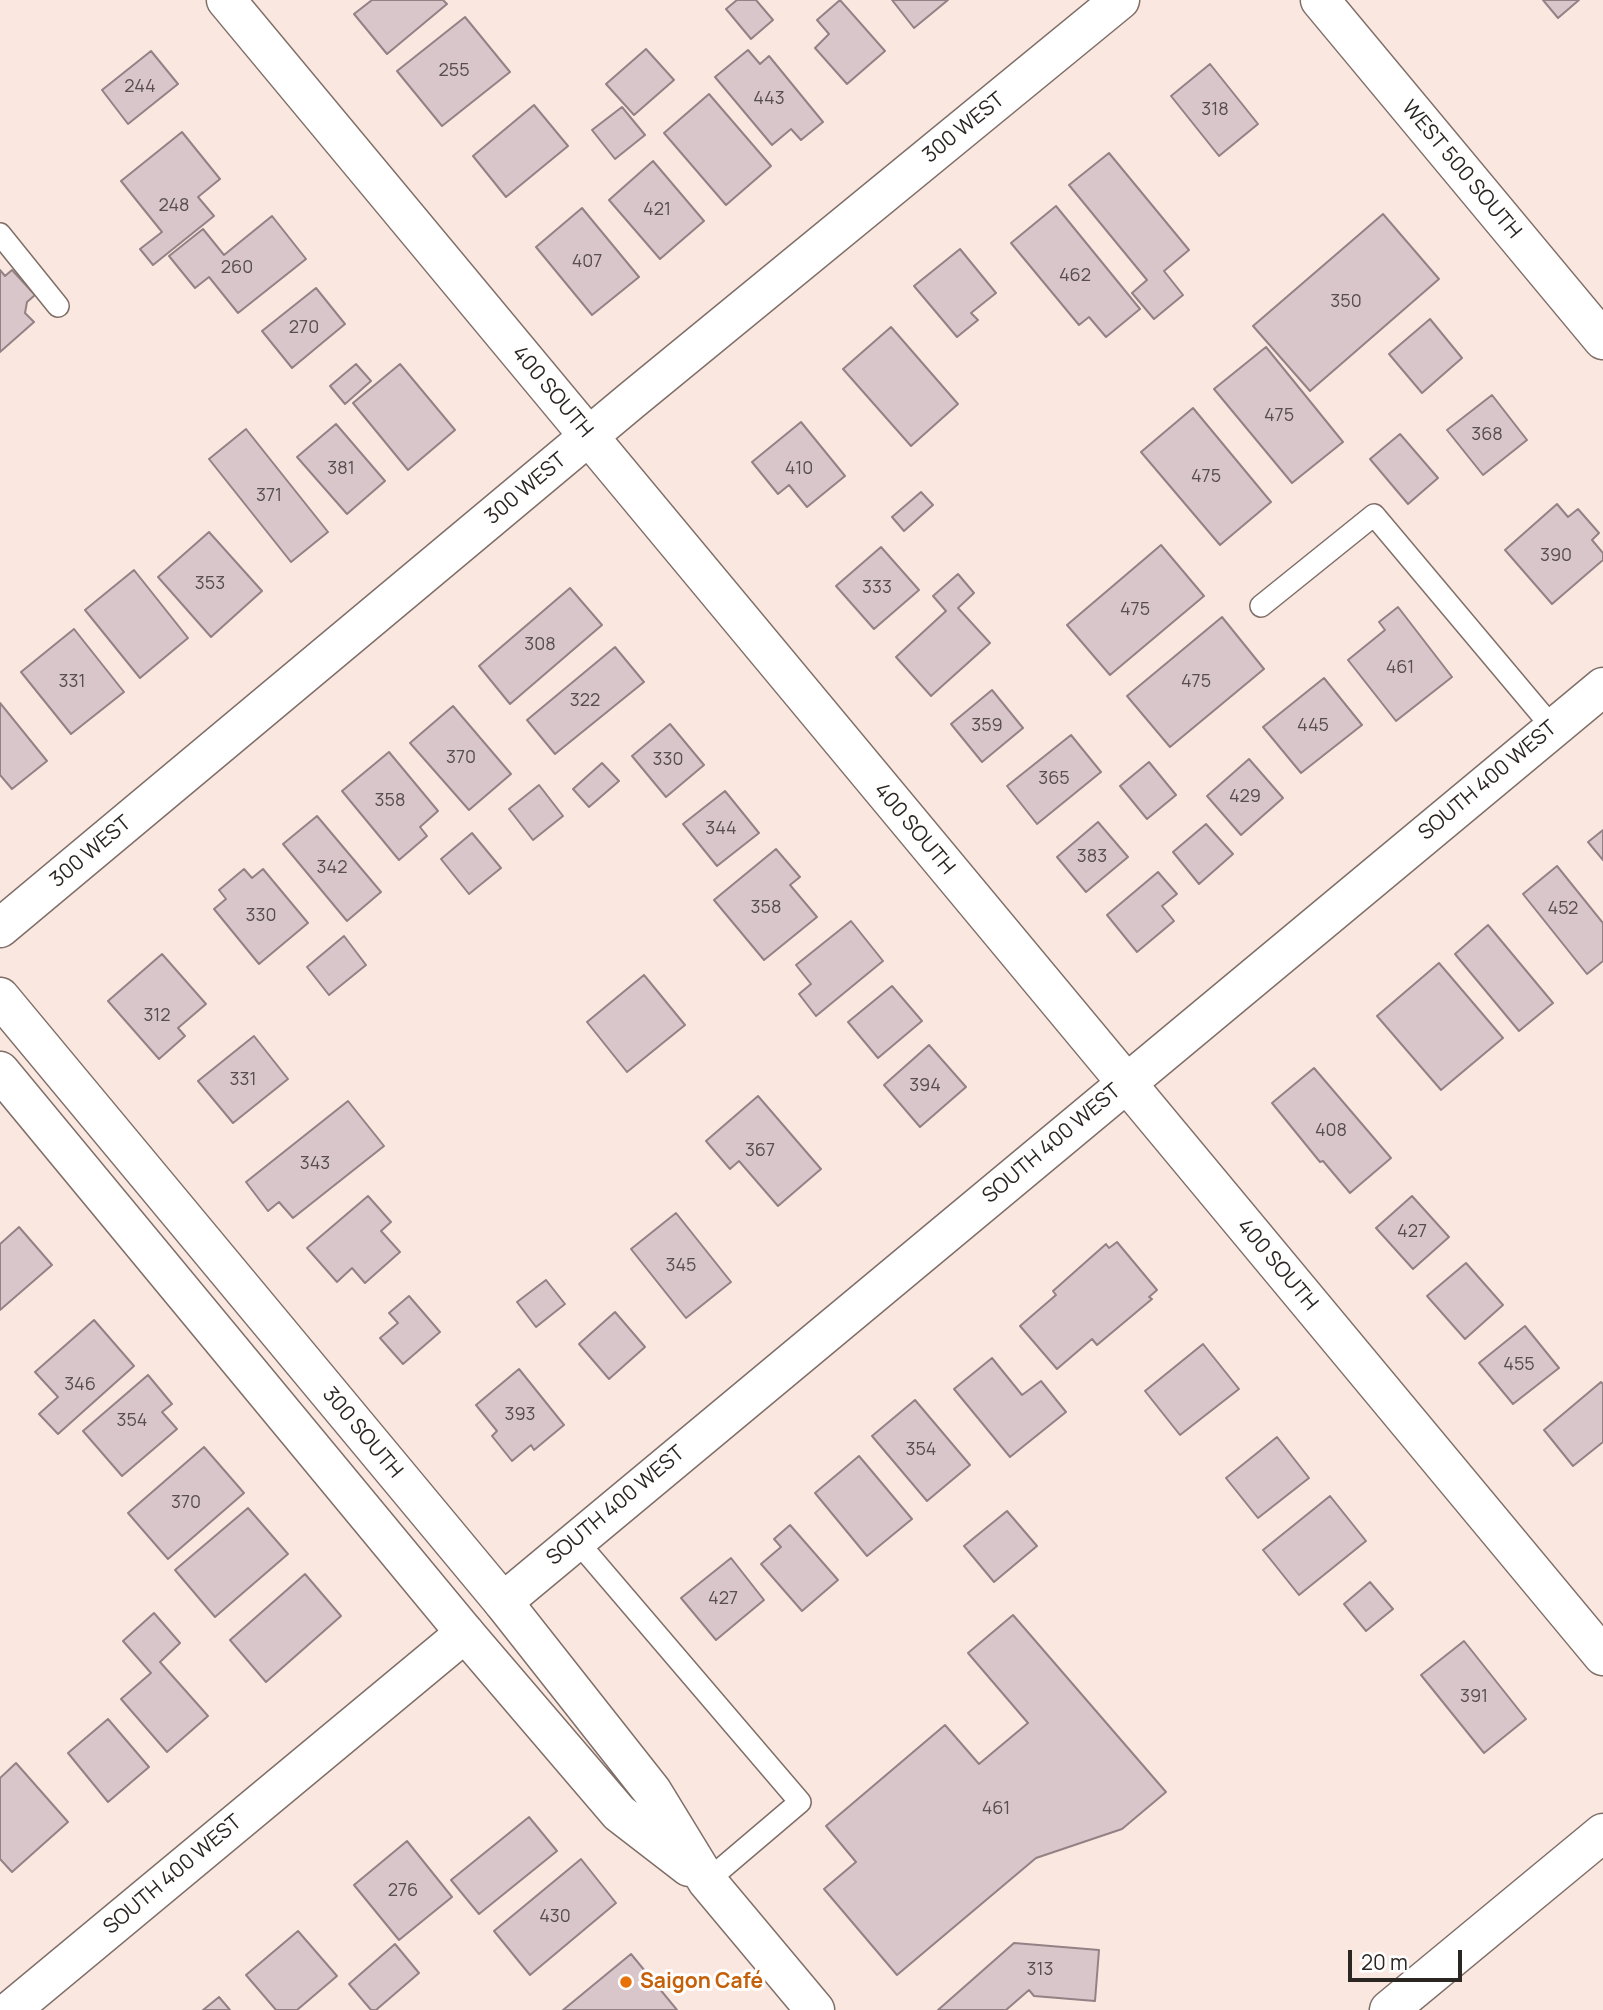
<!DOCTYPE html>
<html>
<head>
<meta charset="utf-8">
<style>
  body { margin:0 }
  #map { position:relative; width:1603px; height:2010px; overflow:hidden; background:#fae7df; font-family:Manrope,sans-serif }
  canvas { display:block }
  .scale { position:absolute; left:1348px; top:1950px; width:114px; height:32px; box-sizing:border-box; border:4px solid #2c2623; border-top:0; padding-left:9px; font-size:21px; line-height:24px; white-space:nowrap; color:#2c2623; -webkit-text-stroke:5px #fff; paint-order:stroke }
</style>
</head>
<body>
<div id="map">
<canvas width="1603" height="2010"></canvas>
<div class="scale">20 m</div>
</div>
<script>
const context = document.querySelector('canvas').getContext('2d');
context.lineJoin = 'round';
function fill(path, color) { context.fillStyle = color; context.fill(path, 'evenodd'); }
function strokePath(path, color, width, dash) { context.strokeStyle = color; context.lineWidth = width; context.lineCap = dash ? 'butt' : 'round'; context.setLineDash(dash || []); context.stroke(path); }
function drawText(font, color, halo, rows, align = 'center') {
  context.font = font + ' Manrope,sans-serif'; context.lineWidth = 6; context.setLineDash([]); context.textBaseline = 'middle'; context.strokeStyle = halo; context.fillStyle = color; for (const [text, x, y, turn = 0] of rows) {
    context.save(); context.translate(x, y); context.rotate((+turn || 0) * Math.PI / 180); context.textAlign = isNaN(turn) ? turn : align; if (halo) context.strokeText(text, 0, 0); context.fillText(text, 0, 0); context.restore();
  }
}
const building = new Path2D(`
  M372,0H443L447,4L387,54L354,14Z
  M737,0H756L773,20L751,39L726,9Z
  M840,0L885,51L847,84L815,48L829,34L817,20Z
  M892,0H948L914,28Z
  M1543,0H1579L1558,18Z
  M465,17L510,72L442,126L397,71Z
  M646,49L674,80L634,115L606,84Z
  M748,50L760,64L769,56L823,122L801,140L791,129L772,145L715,77Z
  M151,51L178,84L128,124L102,90Z
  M1210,64L1258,124L1219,156L1171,96Z
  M709,94L771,166L726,205L664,133Z
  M534,105L568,146L506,197L473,156Z
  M622,107L645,135L615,159L592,130Z
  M182,132L220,179L198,197L214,216L153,265L140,249L162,232L121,181Z
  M1109,153L1189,250L1164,271L1183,295L1154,319L1132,293L1147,280L1069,185Z
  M653,161L704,221L660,259L609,200Z
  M1056,206L1140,309L1106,337L1089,317L1079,325L1011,243Z
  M582,208L639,277L592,315L536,247Z
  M1383,214L1439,279L1310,391L1253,326Z
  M272,216L306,259L238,313L209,277L195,288L169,256L203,229L224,255Z
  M960,249L996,293L971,313L978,320L957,337L914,286Z
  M0,270L5,276L12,270L35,295L27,302L25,313L34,322L0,352Z
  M316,288L345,324L292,368L262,331Z
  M1430,319L1462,358L1422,393L1389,354Z
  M891,327L958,404L911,446L843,369Z
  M1266,347L1343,442L1292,483L1214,389Z
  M356,364L371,381L345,404L330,386Z
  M400,364L455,430L408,470L353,403Z
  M1492,395L1527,440L1483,475L1447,430Z
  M1193,408L1271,502L1220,545L1141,452Z
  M801,422L845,476L807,507L789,485L778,494L752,462Z
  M336,424L385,481L347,514L297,457Z
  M246,429L328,532L291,562L209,459Z
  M1400,434L1438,478L1408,504L1370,459Z
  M921,492L933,505L904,531L892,517Z
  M1557,504L1568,517L1578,509L1599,533L1592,540L1603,553V560L1552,604L1505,550Z
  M209,532L262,591L211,637L158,577Z
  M1161,545L1204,596L1110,675L1067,625Z
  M881,547L919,590L874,629L836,586Z
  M134,570L188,638L140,678L85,610Z
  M958,574L974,593L958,608L990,643L931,696L896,657L946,611L933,596Z
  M570,588L602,625L510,704L479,666Z
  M1398,607L1452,677L1396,721L1348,660L1385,630L1379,622Z
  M1222,617L1264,669L1170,747L1127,696Z
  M74,629L124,692L71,734L21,672Z
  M615,647L644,682L555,754L527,720Z
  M1324,678L1362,725L1301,773L1263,727Z
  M992,690L1023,728L982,762L951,724Z
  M0,703L47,761L12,789L0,775Z
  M453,706L511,774L469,810L410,743Z
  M670,724L704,765L666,797L632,756Z
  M1071,735L1101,772L1037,824L1007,786Z
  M389,752L438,811L420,827L427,836L399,860L342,791Z
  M1249,759L1283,798L1241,835L1207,796Z
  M1149,762L1176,795L1147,819L1120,786Z
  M602,763L619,781L589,807L573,789Z
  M539,785L563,816L533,840L509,809Z
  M725,791L759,833L717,866L683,824Z
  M317,816L381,892L347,921L283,844Z
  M1098,822L1128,857L1086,892L1057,857Z
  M1206,824L1233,854L1199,884L1173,852Z
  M1603,830V860L1588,842Z
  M472,833L501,868L469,894L441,859Z
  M776,849L800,877L790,885L817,917L764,960L714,900Z
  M1557,866L1603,923V961L1587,974L1523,894Z
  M244,869L252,878L263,869L308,923L259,964L214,909L226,899L219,890Z
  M1158,872L1177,894L1162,906L1174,921L1137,952L1107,915Z
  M851,921L883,961L816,1016L799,994L811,984L796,965Z
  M1488,925L1553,1003L1519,1031L1455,954Z
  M344,936L366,965L329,995L307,967Z
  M162,954L206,1004L178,1028L185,1036L159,1059L108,1001Z
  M1439,963L1503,1038L1441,1090L1377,1016Z
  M644,975L685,1025L627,1072L587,1022Z
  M892,986L922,1021L878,1058L848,1022Z
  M254,1036L288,1079L233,1123L198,1081Z
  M929,1045L966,1087L920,1127L884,1085Z
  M1314,1068L1391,1158L1350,1193L1323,1161L1320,1162L1272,1103Z
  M758,1096L821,1169L778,1206L739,1161L730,1169L706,1141Z
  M348,1101L384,1146L293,1218L279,1202L268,1211L246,1182Z
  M368,1196L391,1222L381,1231L400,1252L365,1283L352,1268L337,1282L307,1248Z
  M1412,1196L1449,1237L1413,1269L1376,1228Z
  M676,1213L731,1282L686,1318L631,1249Z
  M19,1227L52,1265L0,1310V1244Z
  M1117,1242L1157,1290L1149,1297L1152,1299L1097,1345L1092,1339L1057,1369L1020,1326L1056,1295L1053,1291L1106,1244L1109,1248Z
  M1466,1263L1503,1305L1465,1339L1427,1296Z
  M546,1280L565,1304L536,1327L517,1302Z
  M409,1296L440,1332L403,1364L380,1338L398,1323L389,1313Z
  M615,1312L645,1347L609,1379L579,1344Z
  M94,1320L134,1366L58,1434L39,1414L58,1397L35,1372Z
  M1525,1326L1559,1368L1513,1404L1479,1363Z
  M1203,1344L1239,1389L1180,1435L1145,1391Z
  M992,1358L1022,1395L1041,1381L1066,1412L1010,1457L954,1389Z
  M519,1369L564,1425L534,1450L531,1445L512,1461L492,1436L497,1431L476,1405Z
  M148,1375L172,1404L162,1412L177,1429L122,1476L83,1431Z
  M1601,1382L1603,1384V1442L1573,1466L1544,1430Z
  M915,1400L970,1465L927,1501L872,1436Z
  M1277,1437L1309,1478L1258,1518L1226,1478Z
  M204,1447L244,1493L168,1559L128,1513Z
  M859,1456L912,1519L867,1556L815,1493Z
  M1330,1496L1366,1541L1299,1595L1263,1550Z
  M248,1508L288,1554L215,1617L175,1570Z
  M1007,1511L1037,1546L994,1582L964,1546Z
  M790,1525L838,1580L802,1611L761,1564L781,1547L774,1539Z
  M731,1558L764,1600L716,1640L681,1598Z
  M305,1574L341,1616L266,1682L230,1640Z
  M1370,1582L1393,1609L1366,1631L1344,1604Z
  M154,1613L180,1643L160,1662L208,1716L167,1752L121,1699L151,1673L123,1641Z
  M1013,1615L1166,1792L1122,1829L1036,1858L897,1975L824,1889L856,1862L826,1826L945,1725L979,1764L1028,1723L968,1653Z
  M1464,1641L1526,1719L1484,1753L1421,1675Z
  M108,1719L149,1767L108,1802L68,1753Z
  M16,1763L68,1822L12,1872L0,1859V1778Z
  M529,1817L557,1851L479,1914L451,1880Z
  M407,1841L452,1897L399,1940L354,1885Z
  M581,1859L616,1903L530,1975L494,1931Z
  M298,1931L337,1976L297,2010H276L246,1975Z
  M1014,1943L1099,1950L1095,2001L1034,1996L1029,1990L1006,2010H938Z
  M395,1944L419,1973L376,2010H371L349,1984Z
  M631,1954L677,2010H563Z
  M219,1997L230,2010H203Z`);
fill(building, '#d9c6cb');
strokePath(building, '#938186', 2);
const lane = new Path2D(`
  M0,234L58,306
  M1261,606L1374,515L1553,728
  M576,1540L800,1802L707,1881`);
const street = new Path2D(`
  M226,0L1603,1656
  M1320,0L1603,340
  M0,928L632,400L1120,0
  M503,1602L1603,687
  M11,2010L465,1633`);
const secondary = new Path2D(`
  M1389,2010L1603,1833`);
const primary = new Path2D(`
  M0,997L503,1602L652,1791L707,1881L815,2010
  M0,1071L465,1633L619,1813L689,1867`);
strokePath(lane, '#7f6f68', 24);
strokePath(street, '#7f6f68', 41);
strokePath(secondary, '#7f6f68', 41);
strokePath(primary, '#7f6f68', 41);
strokePath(lane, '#fff', 21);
strokePath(street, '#fff', 38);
strokePath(secondary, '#fff', 38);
strokePath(primary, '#fff', 38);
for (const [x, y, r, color] of [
  [626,1982,7,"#e8710a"]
]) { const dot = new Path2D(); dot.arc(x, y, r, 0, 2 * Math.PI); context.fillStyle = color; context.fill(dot); strokePath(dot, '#fff', 2.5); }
drawText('18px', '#574e4d', null, [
  ["255",454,71],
  ["244",140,87],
  ["443",769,99],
  ["318",1215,110],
  ["248",174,206],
  ["421",657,210],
  ["407",587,262],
  ["260",237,268],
  ["462",1075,276],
  ["350",1346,302],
  ["270",304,328],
  ["475",1279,416],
  ["368",1487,435],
  ["381",341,469],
  ["410",799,469],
  ["475",1206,477],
  ["371",269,496],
  ["390",1556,556],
  ["353",210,584],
  ["333",877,588],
  ["475",1135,610],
  ["308",540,645],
  ["461",1400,668],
  ["331",72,682],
  ["475",1196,682],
  ["322",585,701],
  ["359",987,726],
  ["445",1313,726],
  ["370",461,758],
  ["330",668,760],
  ["365",1054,779],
  ["429",1245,797],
  ["358",390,801],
  ["344",721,829],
  ["383",1092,857],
  ["342",332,868],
  ["358",766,908],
  ["452",1563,909],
  ["330",261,916],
  ["312",157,1016],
  ["331",243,1080],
  ["394",925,1086],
  ["408",1331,1131],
  ["367",760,1151],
  ["343",315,1164],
  ["427",1412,1232],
  ["345",681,1266],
  ["455",1519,1365],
  ["346",80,1385],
  ["393",520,1415],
  ["354",132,1421],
  ["354",921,1450],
  ["370",186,1503],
  ["427",723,1599],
  ["391",1474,1697],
  ["461",996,1809],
  ["276",403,1891],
  ["430",555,1917],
  ["313",1040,1970]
]);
drawText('21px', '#2c2623', '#fff', [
  ["300 WEST",964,128,-39],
  ["WEST 500 SOUTH",1461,170,50],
  ["400 SOUTH",552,392,50],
  ["300 WEST",526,489,-40],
  ["SOUTH 400 WEST",1488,781,-40],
  ["400 SOUTH",914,829,50],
  ["300 WEST",91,852,-40],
  ["SOUTH 400 WEST",1052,1144,-40],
  ["400 SOUTH",1277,1265,50],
  ["300 SOUTH",362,1433,50],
  ["SOUTH 400 WEST",616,1506,-40],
  ["SOUTH 400 WEST",173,1875,-40]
]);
drawText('bold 21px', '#c56008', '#fff', [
  ["Saigon Café",640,1982]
], 'left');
</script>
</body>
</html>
